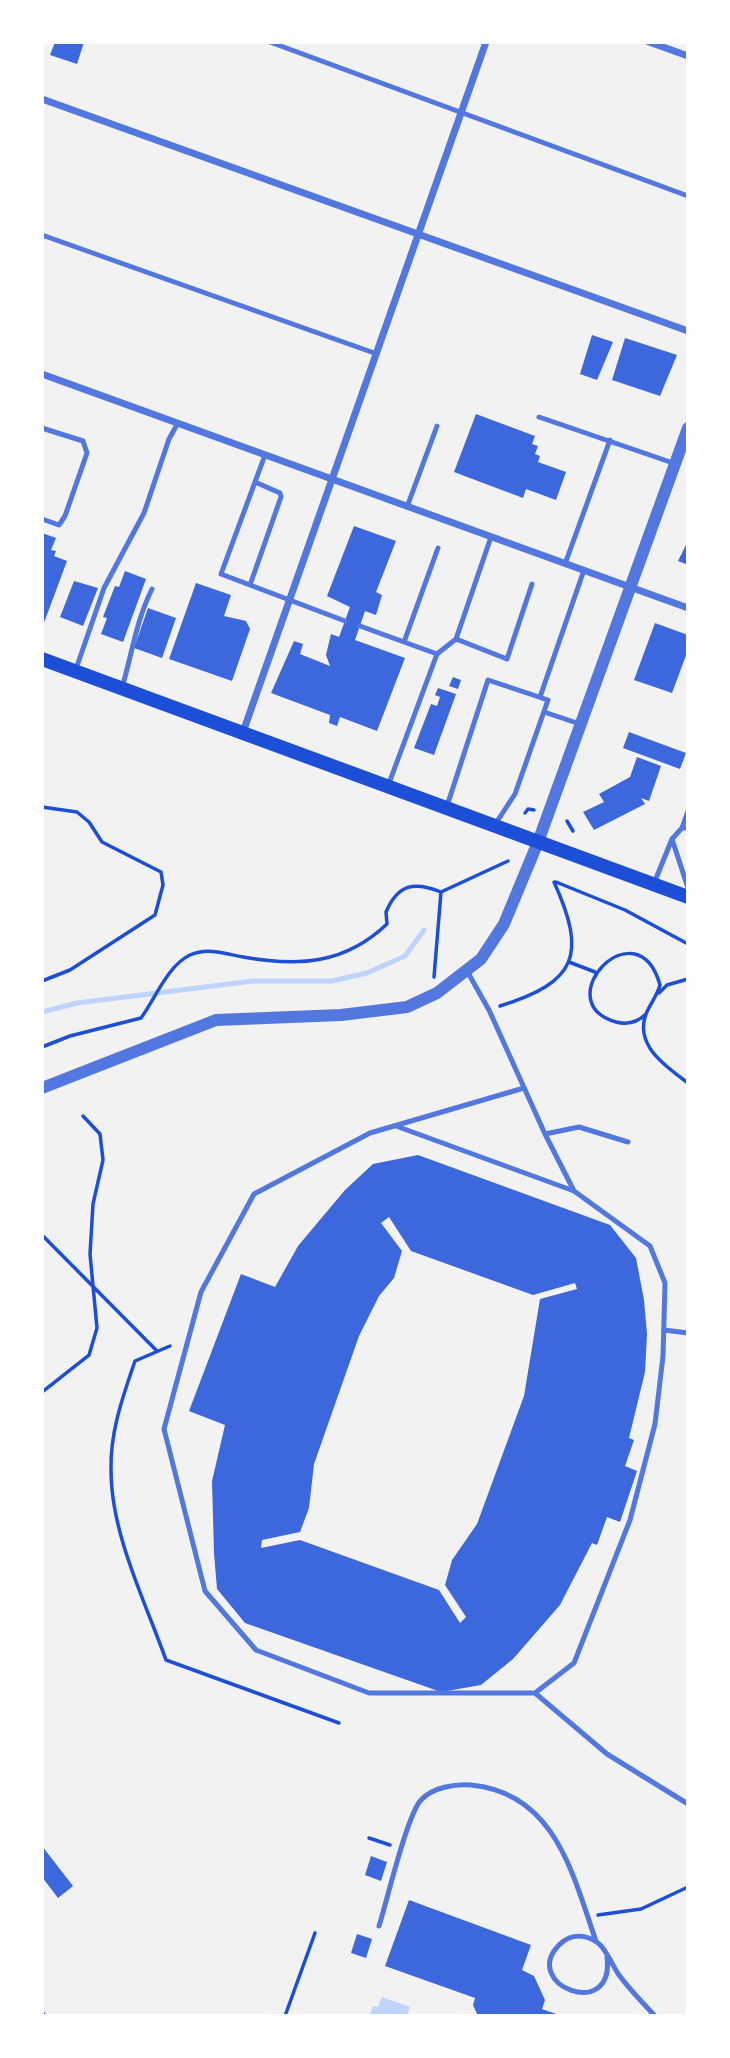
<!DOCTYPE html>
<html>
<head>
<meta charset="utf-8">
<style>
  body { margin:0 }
  #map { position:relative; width:730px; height:2058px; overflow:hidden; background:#f2f2f2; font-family:Signika,sans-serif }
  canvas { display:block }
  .frame { position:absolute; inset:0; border:44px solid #fff; pointer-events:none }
</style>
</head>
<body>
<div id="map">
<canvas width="730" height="2058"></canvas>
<div class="frame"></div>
</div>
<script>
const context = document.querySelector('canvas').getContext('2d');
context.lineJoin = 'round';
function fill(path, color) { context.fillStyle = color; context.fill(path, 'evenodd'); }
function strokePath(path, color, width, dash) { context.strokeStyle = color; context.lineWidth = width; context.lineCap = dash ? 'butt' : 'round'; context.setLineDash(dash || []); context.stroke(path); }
fill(new Path2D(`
  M382,1997L410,2007L407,2016L370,2014L373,2006L378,2007Z`), '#bfd3fe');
strokePath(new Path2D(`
  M42,1012L77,1003L253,981H332L367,973L405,956L424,930`), '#bfd3fe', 5);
fill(new Path2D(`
  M55,42H84L77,64L50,55Z
  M592,335L613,342L597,380L580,374Z
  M625,338L677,355L660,396L612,380Z
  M476,414L535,436L532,444L538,446L535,454L540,456L538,462L566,472L556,500L526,489L523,498L454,472Z
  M354,526L396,541L376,592L382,595L376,615L365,611L355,640L405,658L377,731L340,717L337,726L329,723L330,715L271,693L294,641L303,644L300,654L330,666L326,655L331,634L339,637L350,607L327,596Z
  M42,533L56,538L51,550L56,551L54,556L67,561L42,628Z
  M688,541V565L678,561Z
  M125,571L146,579L123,642L101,634L107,618L103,617L115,586L119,587Z
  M74,581L98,588L83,626L60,617Z
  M196,583L231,595L224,616L246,621L250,629L232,681L169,659Z
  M148,608L176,618L162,658L134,648Z
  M655,623L688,635V650L672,693L634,680Z
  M453,677L461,680L458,689L449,686Z
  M438,688L456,694L434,755L414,748L431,704L437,706L440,697L435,695Z
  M629,732L686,753L680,769L623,748Z
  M637,757L661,766L649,801L641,798L645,804L594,830L583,812L604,802L599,794L630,777Z
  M418,1155L610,1225L636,1258L644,1300L647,1334L645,1372L629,1438L634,1440L625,1466L637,1471L620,1522L607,1517L597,1545L592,1543L560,1605L513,1659L481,1685L441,1692L245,1623L217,1589L214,1553L212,1481L225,1425L189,1411L241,1274L275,1287L298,1246L345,1190L373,1164ZM389,1217L411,1251L533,1295L575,1283L577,1289L540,1299L524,1396L477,1524L452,1560L445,1585L466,1617L460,1623L439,1590L300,1540L261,1548L262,1540L300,1532L309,1508L314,1464L359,1336L379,1296L394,1278L402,1251L381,1223Z
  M42,1846L73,1886L58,1898L42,1877Z
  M371,1856L387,1862L381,1881L365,1875Z
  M409,1900L531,1945L522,1970L534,1976L545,2000L542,2009L562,2016H478L473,2005L475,1998L385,1966Z
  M357,1934L372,1939L366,1958L351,1953Z`), '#3d67dc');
strokePath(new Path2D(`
  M42,807L77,812L89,822L102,842L161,872L163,885L155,915L70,970L42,981
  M525,813L528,809L534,810
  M567,821L573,831
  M556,882L625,910L688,944
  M569,962L595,972
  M434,977L441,892
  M659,993L667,985L688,979
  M500,1006C577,982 587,955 554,882
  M646,1014C638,1022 628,1025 616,1022C546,1002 637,904 660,985C657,996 650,1004 646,1014C634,1046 667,1067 688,1083
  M42,1047L70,1036L141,1018C155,999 168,965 190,955C208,947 226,954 243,957C299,967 345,964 387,924L386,912C398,884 414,881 441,892L508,861
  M42,1235L156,1350
  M170,1346L135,1361C123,1396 110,1432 111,1470C111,1534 145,1601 166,1660L339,1723
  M42,1392L89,1355L97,1328L90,1254L93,1204L103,1160L100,1134L83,1116
  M369,1838L390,1845
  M598,1915L641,1909L688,1887
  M42,2012L45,2016
  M285,2016L315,1933`), '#1d4ed8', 3.5);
strokePath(new Path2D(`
  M270,42L688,196
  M42,235L377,354
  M539,417L676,464
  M42,428L83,441L87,453L65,516L59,525L42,519
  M265,455L221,574L345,621
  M407,507L437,426
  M565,564L610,440
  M250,585L281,497L280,493L255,482
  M360,626L404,642
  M456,639L507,659L532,584
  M437,654L456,639L491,537
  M76,669L104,588L144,513L169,439L178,423
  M122,688C132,654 136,621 152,589
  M540,697L584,570
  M544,712L580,724
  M388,786L437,654L404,642L438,548
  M447,806L488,680L548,700L515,794L496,823
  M682,828L688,811
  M672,839L688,888
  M655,881L672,839L682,828H688
  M467,971L489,1010L545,1134L579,1127L628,1142
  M524,1088L370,1133L254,1194L201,1292L164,1429L205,1591L256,1650L369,1693H535L574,1663L630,1520L655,1424L663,1356L665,1283L650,1246L574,1191L545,1134
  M396,1126L574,1191
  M664,1330L688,1333
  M535,1693L607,1754L688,1804
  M379,1926C387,1901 407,1815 421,1800C433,1787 455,1784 471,1785C556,1793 573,1876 596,1941
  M607,1957C615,2022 520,1985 559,1945C567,1937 578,1934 589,1938C594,1940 599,1943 602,1947C609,1956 613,1966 619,1975C630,1990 643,2003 655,2016`), '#5277de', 5);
strokePath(new Path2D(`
  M649,42L688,56
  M42,99L688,331
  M42,374L688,608
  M243,732L486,42`), '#5277de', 7);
strokePath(new Path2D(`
  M42,1088L216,1020L341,1015L407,1007L437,993L481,959L504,924L538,842L688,428`), '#5277de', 12);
strokePath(new Path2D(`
  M42,659L688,897`), '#1d4ed8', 14);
</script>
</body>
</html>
